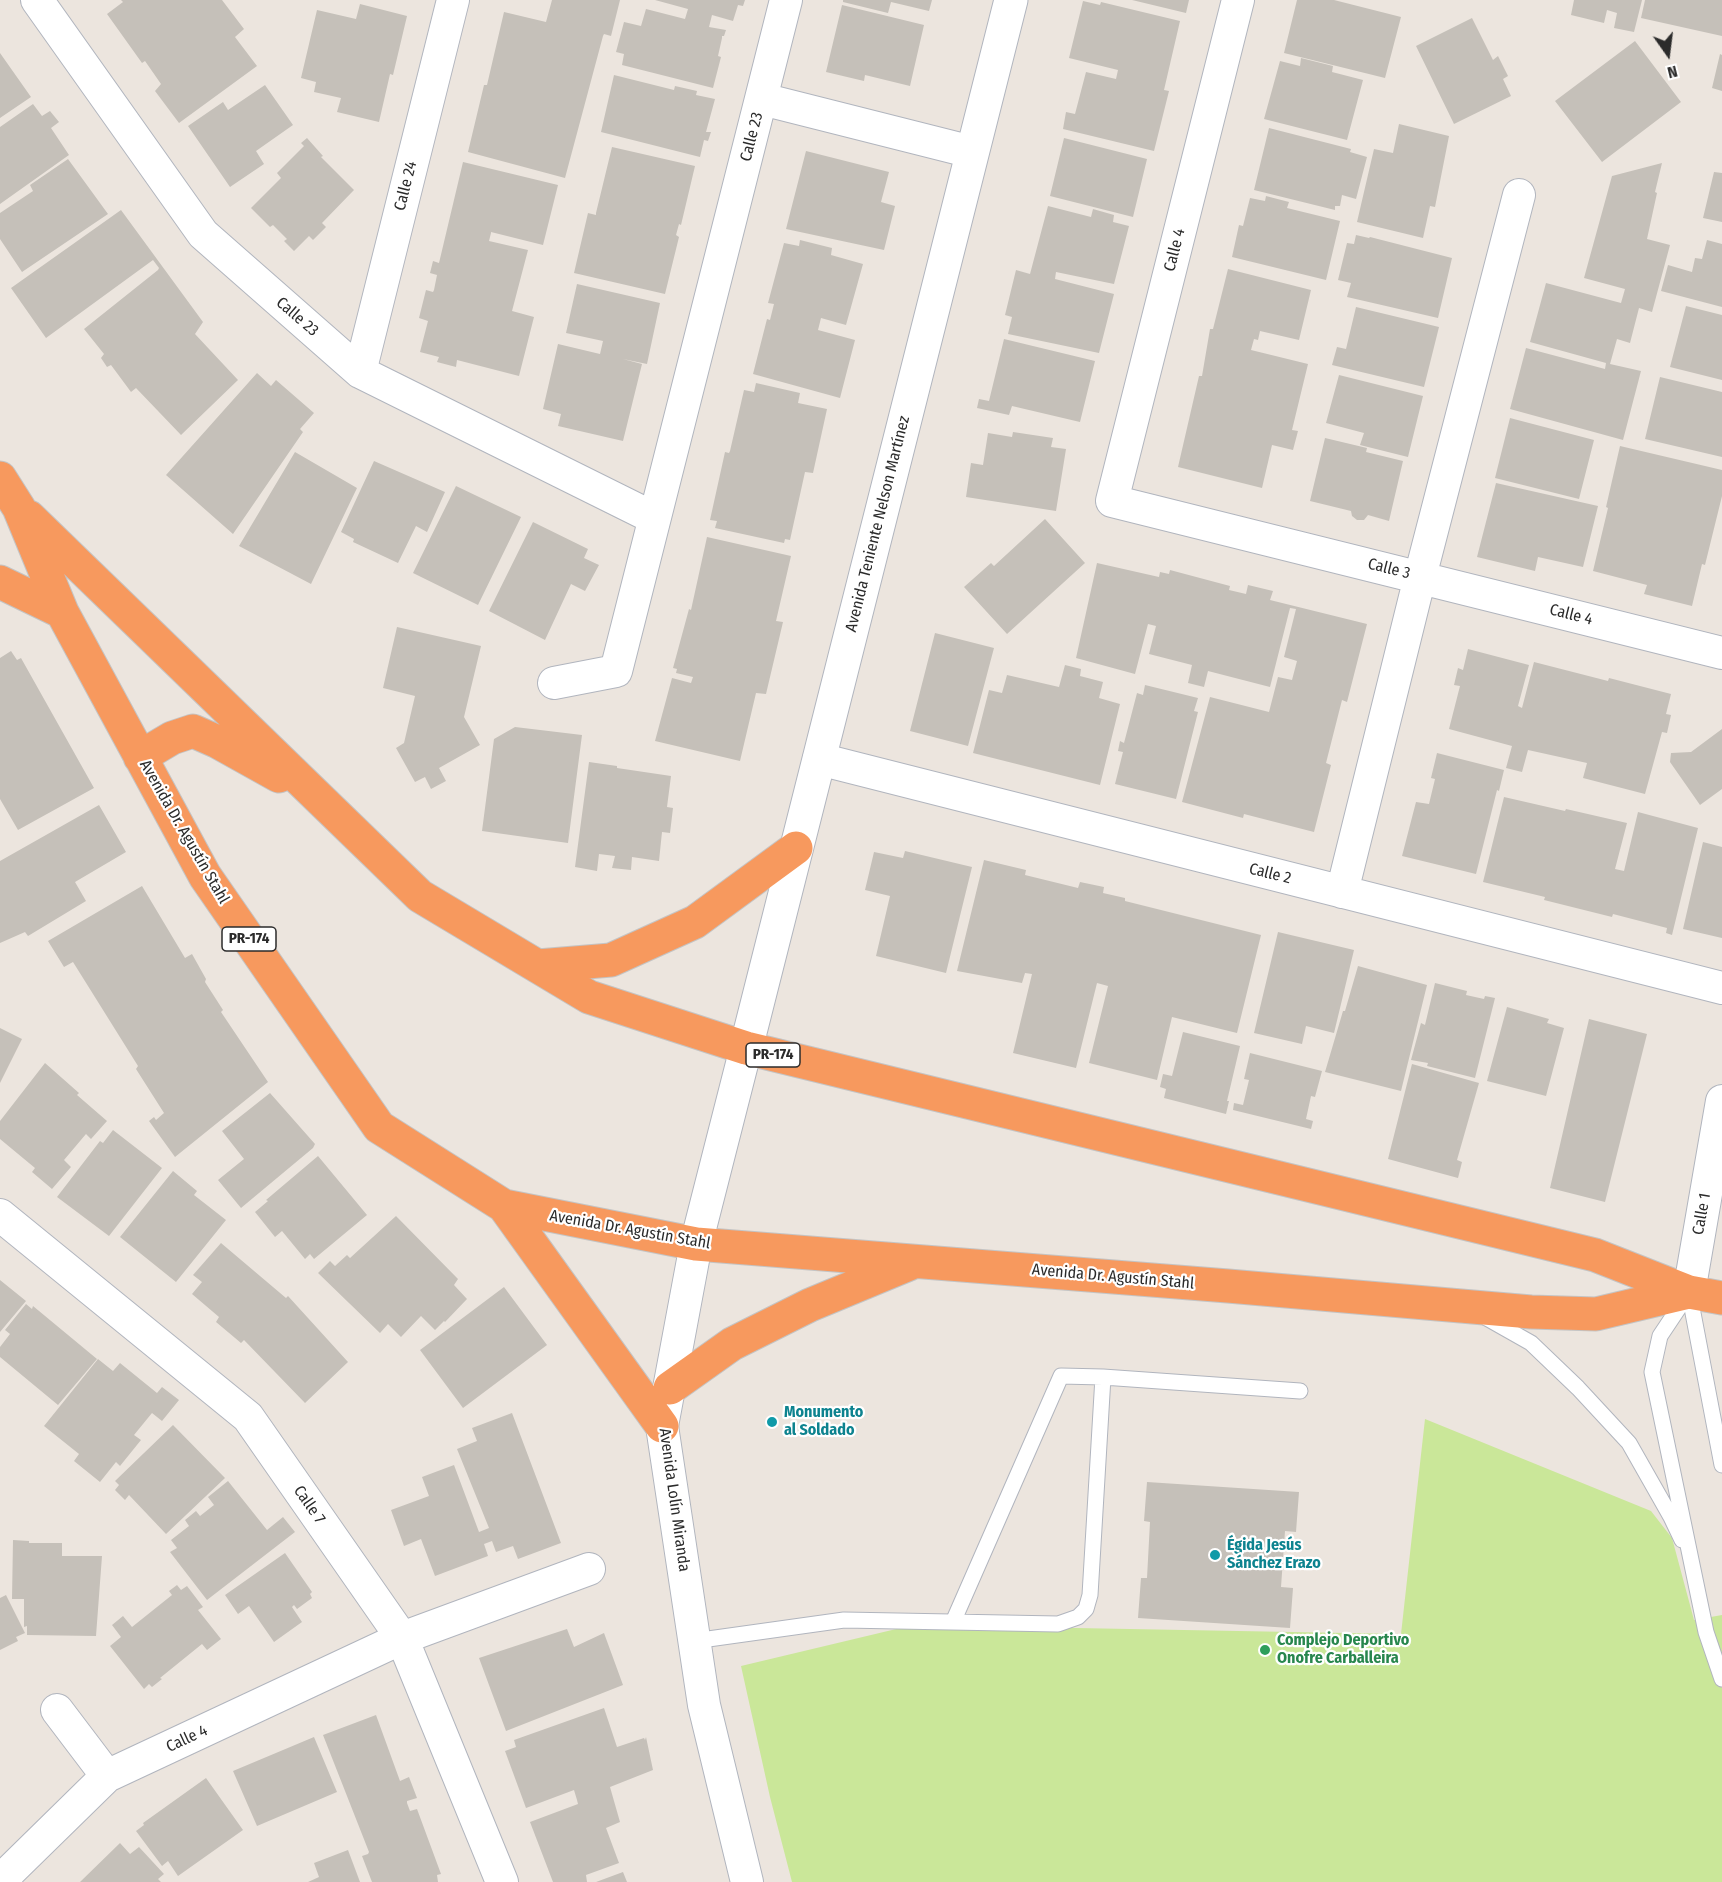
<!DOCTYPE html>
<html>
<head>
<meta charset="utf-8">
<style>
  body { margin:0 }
  #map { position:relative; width:1722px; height:1882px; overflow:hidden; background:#ece5de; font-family:"Fira Sans Condensed",sans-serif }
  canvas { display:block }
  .north { position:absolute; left:1638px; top:24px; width:60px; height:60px; -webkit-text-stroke:4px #fff; paint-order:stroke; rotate:166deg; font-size:16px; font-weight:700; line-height:24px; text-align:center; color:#2b2b2b }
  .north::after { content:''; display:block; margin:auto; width:21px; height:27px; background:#2b2b2b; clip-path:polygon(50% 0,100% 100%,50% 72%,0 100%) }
</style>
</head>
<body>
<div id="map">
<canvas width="1722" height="1882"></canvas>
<div class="north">N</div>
</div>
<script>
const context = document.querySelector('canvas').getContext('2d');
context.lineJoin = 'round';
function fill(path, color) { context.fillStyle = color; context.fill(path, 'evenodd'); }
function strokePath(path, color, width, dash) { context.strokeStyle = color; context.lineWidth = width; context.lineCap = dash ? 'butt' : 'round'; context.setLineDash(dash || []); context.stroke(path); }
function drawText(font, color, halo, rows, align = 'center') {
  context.font = font + ' "Fira Sans Condensed",sans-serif'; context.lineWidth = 4.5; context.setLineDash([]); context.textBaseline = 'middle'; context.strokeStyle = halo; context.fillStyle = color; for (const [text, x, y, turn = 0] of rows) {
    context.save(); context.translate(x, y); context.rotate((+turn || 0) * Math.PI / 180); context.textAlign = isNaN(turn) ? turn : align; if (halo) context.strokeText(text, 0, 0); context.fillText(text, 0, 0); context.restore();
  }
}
fill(new Path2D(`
  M1425,1419L1651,1511L1672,1538L1694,1620L1722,1615V1882H792L770,1797L741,1666L913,1625L1401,1634Z`), '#cae799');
fill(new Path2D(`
  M121,0H222L244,29L235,37L257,66L179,123L155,91L161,84L145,61L142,63L107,14L123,2Z
  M552,0H620L611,36L604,34L603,36L565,178L468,152L484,85H487L504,12L546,22Z
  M655,0H745L743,6L738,5L733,21L712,15L709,27L726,30L724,36H722V38L718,56L721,57L713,88L622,65L624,54L616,52L624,22L641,26L646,9L685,19L688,9Z
  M843,0H932L929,11L891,2L888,13L843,2Z
  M1132,0H1189L1186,13Z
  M1297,0H1334L1401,17L1385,78L1284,53Z
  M1574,0H1642L1634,32L1614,28L1617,13L1607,10L1604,23L1571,15Z
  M1645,0H1722V36L1641,18Z
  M1083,1L1100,5L1101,2L1180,21L1164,90L1169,91L1154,151L1063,129L1066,112L1075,114L1086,72L1116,79L1118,70L1069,58Z
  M360,4L407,16L393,75L390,74L379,122L337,112L341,98L314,92L316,82L301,78L317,10L356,19Z
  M842,5L924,25L910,86L865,75L864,81L826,72Z
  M1472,18L1493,60L1498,56L1508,76L1503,79L1511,96L1454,124L1416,46Z
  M1635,41L1681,102L1602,162L1555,101Z
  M0,53L31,97L0,118Z
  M1720,54L1722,55V91L1712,88Z
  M1301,58L1333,66L1332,72L1363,80L1347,140L1264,119L1280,61L1300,66Z
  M614,75L674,90L675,86L697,91L696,95L715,99L706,132H711L708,141L704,140L700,157L601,132Z
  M265,85L293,125L256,151L264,164L230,187L188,126L223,102L228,110Z
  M33,104L42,116L50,111L59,122L51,128L69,155L0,204V127Z
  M1399,124L1449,136L1435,207L1430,206L1423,238L1357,222L1374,149L1393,153Z
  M1269,128L1351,149L1350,152L1367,157L1356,199L1342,195L1340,206H1335V210L1254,190Z
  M307,138L323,156L321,157L354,190L322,223L326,227L313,240L309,236L294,251L284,241L287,239L273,225L270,227L251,208L281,178L277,173L304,146L301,143Z
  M1064,138L1147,159L1133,217L1050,196Z
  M612,147L695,166L681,225L679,224L676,235L679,237L665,294L574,273L588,213L596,215V213Z
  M806,151L889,172L881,202L895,206L884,250L786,229Z
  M68,159L108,214L22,272L0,239V213L33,191L30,185Z
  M463,162L558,185L543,245L491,232V233L489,241L528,250L512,311L534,317L519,376L457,360L456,367L437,362L439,357L420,352L428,321L419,318L426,290L433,292L434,290L437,275L430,273L433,261L439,263Z
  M1662,163L1655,192L1657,193L1647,239L1670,245L1652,312L1639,308L1630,343L1617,339L1610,364L1641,371L1623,440L1510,409L1526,348L1605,369L1606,363L1530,342L1546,283L1621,303L1625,289L1584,278L1612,176Z
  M1714,172L1722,173V222L1703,218Z
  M1266,196L1289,202L1287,208L1340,221L1326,280L1232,257L1239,225L1243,226L1250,198L1265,201Z
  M1048,206L1091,217L1093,209L1114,215L1113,222L1129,226L1114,284L1056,272L1055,279L1114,294L1099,353L1008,334L1012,317L1005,315L1016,270L1030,274Z
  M121,210L203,322L195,334L238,380L181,435L136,388L131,392L111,365L107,367L101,358L104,354L84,329L158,270L159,268L153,260L46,338L11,288Z
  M1356,235L1369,238L1370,237L1452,258L1438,318L1347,297L1351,283L1338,280L1347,243L1354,244Z
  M800,240L832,248L831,255L863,264L846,325L821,318L818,330L855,340L840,398L753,374L767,319L770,320L774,304L768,303L784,243L799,246Z
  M1707,240L1722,244V307L1661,291L1668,265L1692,272L1695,258L1702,259Z
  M1228,269L1311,290L1299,340L1260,331L1258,340L1254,339L1251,350L1308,364L1292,430L1298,431L1293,450L1272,445L1262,488L1178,467L1199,376H1202L1210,329H1213Z
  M577,284L660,303L647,364L623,359L642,364L623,441L558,426L561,414L543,409L558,344L600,354L603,341L566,333Z
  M1686,306L1722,315V380L1670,367Z
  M1356,307L1439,327L1424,387L1332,365L1337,347L1346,349Z
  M1004,339L1095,361L1080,422L1012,406L1009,415L977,408L979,399L989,401Z
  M257,373L271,386L276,380L314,413L300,429L303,432L233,534L166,475Z
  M1339,375L1423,396L1408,457L1360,445L1364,433L1326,423Z
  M1660,377L1722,392V457L1645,439Z
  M756,383L800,393L798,403L827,409L813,473L805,472L790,540L785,539L784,543L715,528L717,521L710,520L725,452L729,453L730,451L744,390L754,392Z
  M1510,418L1594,440L1579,499L1495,478Z
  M1013,432L1053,438L1051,447L1066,449L1056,511L966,497L971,463L983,465L988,433L1012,437Z
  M1325,438L1367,448L1366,452L1403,461L1389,521L1368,515L1364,520H1357L1352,516L1351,511L1310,501Z
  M1620,446L1722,470V496L1705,565L1702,564L1692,606L1644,594L1647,585L1593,571L1608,508L1606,507Z
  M295,452L357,488L311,584L239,546Z
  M374,461L445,492L427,532L416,526L398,563L353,542L354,539L341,532Z
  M1496,483L1598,506L1583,567L1538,557L1535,571L1477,557Z
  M456,486L521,517L478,605L413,573Z
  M1045,519L1085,563L1007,634L964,587L991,563L994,566Z
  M533,522L588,549L584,558L599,565L585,591L571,584L545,640L489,611Z
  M707,537L791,556L776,621L783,622L766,694L756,693L740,761L655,741L672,678L691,683L693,677L676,673L677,669L673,668L689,609L691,610Z
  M1097,563L1159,577L1160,572L1169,574L1170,570L1230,586L1229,590L1246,594L1248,585L1273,591L1270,600L1367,624L1347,702L1342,700L1326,763L1331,765L1314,832L1244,814L1243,818L1182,802L1210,697L1269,712L1278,677L1292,680L1297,661L1284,657L1296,609L1290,608L1270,687L1208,671L1204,687L1188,683L1192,665L1149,654L1156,626L1148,624L1135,674L1076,658Z
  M397,627L481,646L464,717L480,745L439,768L446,781L431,789L425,777L415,782L396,748L404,743L415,696L383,688Z
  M935,633L994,648L968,746L910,731Z
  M1468,649L1529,665L1518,706L1522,708L1534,662L1608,681L1609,678L1671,694L1666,714L1671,715L1667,733L1662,732L1645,794L1583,778L1587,763L1528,750L1522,772L1506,768L1512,746L1449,729L1460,686L1454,685L1458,668L1463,670Z
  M11,651L17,660L21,658L94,788L18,830L0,799V658Z
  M1065,665L1081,669L1080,676L1103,682L1099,698L1120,704L1100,785L973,753L989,690L1002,693L1007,675L1059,687Z
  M1145,685L1198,698L1194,711L1198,712L1176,799L1115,784L1123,752L1118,751L1120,741L1124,743L1137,693L1143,695Z
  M515,727L582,735L568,843L482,831L494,739Z
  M1722,729V789L1700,805L1670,762L1671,753L1691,752Z
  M1437,753L1504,770L1499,791L1497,790L1476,874L1402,856L1416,802L1429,804L1435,779L1431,778Z
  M589,762L617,766V768L671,776L667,807L673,808L670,833L662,832L659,861L632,857L631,870L612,868L615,856L599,854L597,871L575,867Z
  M1504,797L1565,811L1566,809L1627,823L1615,869L1624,871L1638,812L1698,828L1672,935L1666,933L1667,928L1613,914L1612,917L1544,900L1545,897L1483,882Z
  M99,805L126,852L75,882L86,901L28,936L25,932L0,943V861Z
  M1703,842L1722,847V938L1683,929Z
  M905,851L972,867L946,973L876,956L890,896L865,890L874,852L903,858Z
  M984,860L1026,870L1025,875L1078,888L1080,882L1104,887L1103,893L1125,898V901L1261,935L1237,1033L1172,1017L1157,1080L1089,1063L1108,986L1097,983L1076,1068L1013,1053L1032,974L1025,973L1022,983L957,971Z
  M142,886L185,958L192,954L206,979L205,982L223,1010L221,1012L268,1082L175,1157L149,1121L154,1117L156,1120L164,1113L136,1069L138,1066L73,962L64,967L48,941Z
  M1278,932L1354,950L1334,1033L1306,1026L1302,1044L1254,1033Z
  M1358,966L1427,985L1401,1091L1325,1072L1343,1011H1345Z
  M1435,983L1467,991L1466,995L1484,999L1485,996L1495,998L1475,1078L1427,1066L1428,1063L1411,1060L1421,1023L1425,1025Z
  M1507,1007L1549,1019L1547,1023L1564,1028L1546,1096L1487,1081Z
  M1589,1019L1647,1034L1605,1202L1550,1188Z
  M0,1028L22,1039L0,1083Z
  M1183,1032L1240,1046L1227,1101H1229L1226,1114L1164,1098L1166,1089L1160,1087L1163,1074L1172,1076Z
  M1250,1053L1322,1071L1315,1097L1311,1096L1306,1119L1313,1121L1311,1129L1233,1110L1234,1103L1243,1105L1249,1080L1244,1079Z
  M45,1063L79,1093L77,1095L107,1121L91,1139L86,1134L64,1160L71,1167L52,1189L32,1172L35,1168L0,1139V1121Z
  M1412,1064L1479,1083L1457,1160L1462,1162L1458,1178L1388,1159Z
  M270,1093L315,1144L313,1148L241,1208L218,1180L244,1159L222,1131Z
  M113,1130L162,1168L109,1236L57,1197L100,1141L103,1143Z
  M318,1156L367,1215L314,1259L310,1254L305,1259L282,1231L275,1237L255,1212L268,1201L266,1200Z
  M173,1171L197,1191L194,1195L226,1220L176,1282L120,1237Z
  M396,1216L458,1279L454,1285L467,1299L445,1322L444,1321L435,1330L421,1316L401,1337L388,1324L380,1333L318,1273L330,1261L335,1266L347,1255L350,1258Z
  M221,1243L286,1298L288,1296L348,1362L305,1403L244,1340L241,1343L216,1322L219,1317L192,1294L202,1282L193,1275Z
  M0,1280L26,1301L0,1332Z
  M504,1287L547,1345L463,1408L420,1350Z
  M26,1304L32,1309L33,1306L97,1359L58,1405L0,1357V1347L10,1334L5,1330Z
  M98,1359L113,1371L120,1363L157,1393L162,1387L179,1400L162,1421L152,1413L134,1435L141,1440L120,1466L116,1462L100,1482L74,1461L79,1454L44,1426Z
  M512,1413L561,1543L518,1559L513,1546L496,1552L492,1541L484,1544L488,1556L435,1576L421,1539L404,1546L391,1510L429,1496L422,1477L454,1465L479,1532L489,1528L457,1449L477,1441L472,1428Z
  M173,1425L225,1478L166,1534L129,1495L125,1500L115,1490L119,1485L115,1481Z
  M228,1481L267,1530L283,1517L295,1532L207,1600L170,1552L177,1548L171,1540L189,1526L185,1520L196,1511L200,1516L214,1505L208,1497Z
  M1147,1482L1299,1492L1296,1532L1285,1531L1281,1587L1293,1588L1290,1628L1138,1618L1141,1578H1147L1150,1522L1144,1521Z
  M13,1540L29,1541V1543H62V1556H102L96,1636L27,1635V1626L24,1627V1599H12Z
  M285,1553L312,1592L310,1594L312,1598L297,1609L294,1605L292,1607L302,1622L274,1642L249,1606L238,1614L225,1595Z
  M177,1585L181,1590L187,1586L203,1607L198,1610L221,1639L207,1650L202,1644L160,1678L162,1679L152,1687L149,1684L144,1689L110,1646L121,1637L112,1625L123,1616L132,1627L172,1595L169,1591Z
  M6,1595L25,1633L16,1637L18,1641L0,1650V1598Z
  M567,1629L574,1647L604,1633L623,1685L506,1731L479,1658Z
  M604,1708L617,1747L644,1738L645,1740L646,1737L653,1770L610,1787L620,1822L606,1828L619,1863L586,1875L587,1882H553L530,1822L578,1804L577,1800L574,1790L526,1808L505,1751L516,1747L514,1740Z
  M376,1715L400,1781L409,1777L417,1798L407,1801V1803L410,1811L417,1809L441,1874L437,1875L438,1882H372L362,1856L368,1854L369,1852L323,1735Z
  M314,1737L337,1792L257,1826L233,1771Z
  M206,1778L243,1830L178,1876L168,1861L162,1866L136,1831L144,1825L143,1823Z
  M120,1843L130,1854L139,1847L164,1874L158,1879L161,1882H80Z
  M348,1850L360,1882H308L319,1877L314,1863Z
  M623,1872L627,1882H596Z`), '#c5c0b9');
const lane = new Path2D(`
  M1689,1292L1722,1465
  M1686,1297L1660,1336L1652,1372L1706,1632L1722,1679
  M1485,1317L1531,1343L1578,1388L1629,1443L1671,1517L1682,1540
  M1103,1377L1300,1391
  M694,1641L844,1620L1058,1624L1078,1617L1086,1609L1090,1595L1103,1377L1061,1376L953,1622`);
const street = new Path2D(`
  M37,0L203,234L360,372L654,518
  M1238,0L1112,501L1722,653
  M762,99L972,152
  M360,372L453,0
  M554,683L616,671L786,0
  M819,759L1722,988
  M1342,892L1420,577L1519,195
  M746,1048L696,1244L662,1426L704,1705L747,1882
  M0,1215L248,1417L402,1638L502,1882
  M1689,1292L1722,1101
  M57,1710L107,1776
  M3,1882L10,1871L107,1776L402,1638L589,1569`);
const secondary = new Path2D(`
  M746,1048L1011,0`);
const highway = new Path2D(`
  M0,478L19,508L62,612L205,876L379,1127L504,1206L696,1244L1228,1286L1531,1312L1596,1314L1689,1292
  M29,517L420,896L589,997L746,1048L1595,1255L1689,1292L1722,1298
  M0,582L62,612
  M140,757L172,738L193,731L218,742L279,776
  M538,966L611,960L695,922L796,848
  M504,1206L662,1426
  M670,1388L732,1344L810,1305L909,1264`);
strokePath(lane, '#b1b5be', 17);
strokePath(street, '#b1b5be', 34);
strokePath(secondary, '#b1b5be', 35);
strokePath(highway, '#c4c4c4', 35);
strokePath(lane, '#fff', 15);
strokePath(street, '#fff', 32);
strokePath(secondary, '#fff', 33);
strokePath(highway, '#f7995e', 33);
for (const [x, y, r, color] of [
  [772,1422,6,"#0f9aa8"],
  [1215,1555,6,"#0f9aa8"],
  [1265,1650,6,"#2e9e5b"]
]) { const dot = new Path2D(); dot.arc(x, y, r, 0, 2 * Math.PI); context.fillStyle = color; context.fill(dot); strokePath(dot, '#fff', 2); }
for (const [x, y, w] of [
  [249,939,54],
  [773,1055,54]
]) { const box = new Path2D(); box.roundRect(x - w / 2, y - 12, w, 24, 4.5); context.fillStyle = '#fff'; context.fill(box); strokePath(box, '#2b2b2b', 1.5); }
drawText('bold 15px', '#2b2b2b', null, [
  ["PR-174",249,939],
  ["PR-174",773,1055]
]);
drawText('16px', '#2b2b2b', '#fff', [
  ["Calle 23",752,137,-76],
  ["Calle 24",406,186,-76],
  ["Calle 4",1175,250,-76],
  ["Calle 23",297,317,41],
  ["Avenida Teniente Nelson Martínez",878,524,-76],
  ["Calle 3",1389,569,14],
  ["Calle 4",1571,615,14],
  ["Avenida Dr. Agustín Stahl",184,832,60],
  ["Calle 2",1270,874,14],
  ["Calle 1",1702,1214,-80],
  ["Avenida Dr. Agustín Stahl",630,1230,10],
  ["Avenida Dr. Agustín Stahl",1113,1277,5],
  ["Avenida Lolín Miranda",674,1500,82],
  ["Calle 7",309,1505,55],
  ["Calle 4",187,1739,-25]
]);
drawText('bold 16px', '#0d838f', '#fff', [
  ["Monumento",784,1413],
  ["al Soldado",784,1431],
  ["Égida Jesús",1227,1546],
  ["Sánchez Erazo",1227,1564]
], 'left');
drawText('bold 16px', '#27864d', '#fff', [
  ["Complejo Deportivo",1277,1641],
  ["Onofre Carballeira",1277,1659]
], 'left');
</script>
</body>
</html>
